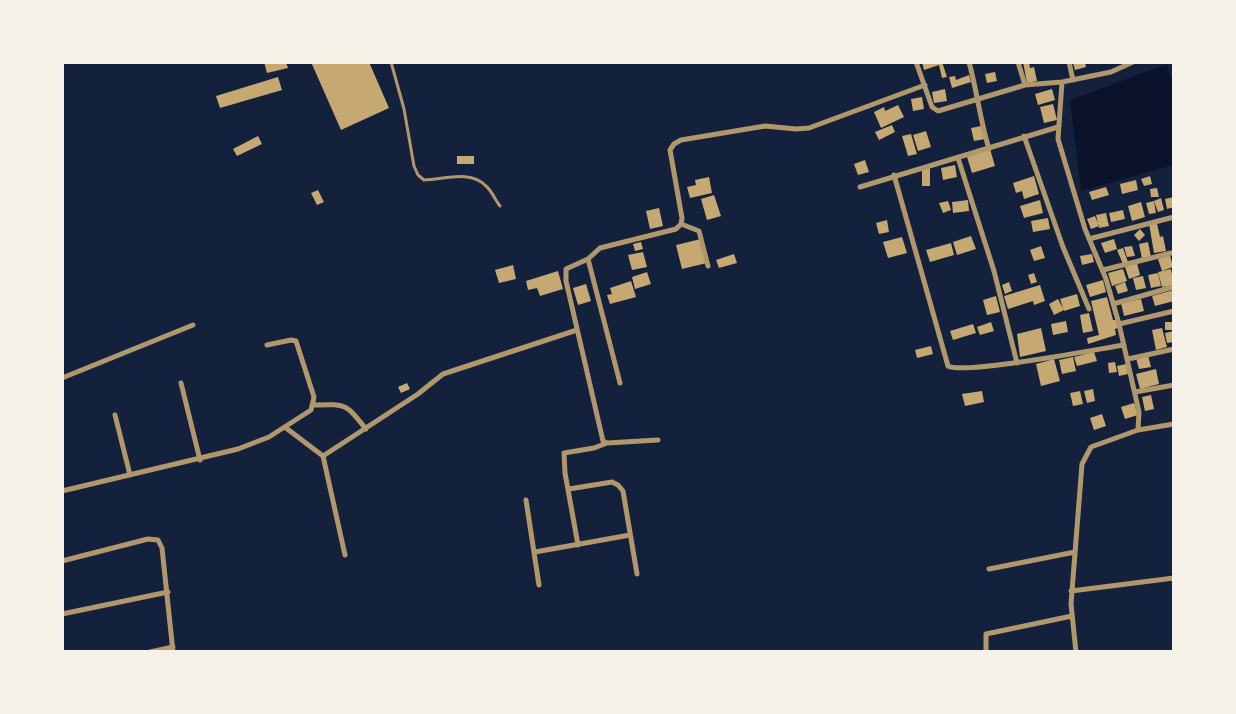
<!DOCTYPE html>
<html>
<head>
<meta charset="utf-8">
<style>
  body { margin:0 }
  #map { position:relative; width:1236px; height:714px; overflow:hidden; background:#14213d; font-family:"PT Sans Narrow",sans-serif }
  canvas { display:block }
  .frame { position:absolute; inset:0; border:64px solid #f6f1e7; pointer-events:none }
</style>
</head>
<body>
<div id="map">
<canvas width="1236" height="714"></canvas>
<div class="frame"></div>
</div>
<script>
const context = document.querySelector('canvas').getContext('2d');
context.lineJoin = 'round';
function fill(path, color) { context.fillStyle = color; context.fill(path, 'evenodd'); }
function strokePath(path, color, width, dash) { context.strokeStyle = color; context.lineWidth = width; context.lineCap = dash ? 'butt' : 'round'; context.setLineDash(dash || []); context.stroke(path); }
fill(new Path2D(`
  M1167,64L1173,85V165L1081,191L1070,100Z`), '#0b132b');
fill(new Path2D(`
  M264,62H286L288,68L267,73Z
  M311,62H369L389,108L341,130Z
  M922,62H942L947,77L942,78L939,65L924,70Z
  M1023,62H1029L1030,68L1034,67L1037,81L1027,83Z
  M1085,62L1086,67L1075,70L1073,63Z
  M995,72L997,81L987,83L985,74Z
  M969,75L971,82L952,88L949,77L955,76L956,80Z
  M278,77L282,90L220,108L216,96Z
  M945,89L947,101L934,103L932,92Z
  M1052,89L1055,100L1038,105L1035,94Z
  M922,97L924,109L913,111L911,99Z
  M1053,104L1057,120L1044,123L1040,107Z
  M898,105L904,117L881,128L874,112L884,107L885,111Z
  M892,125L895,132L879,140L875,132Z
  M981,126L985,139L974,141L971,128Z
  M926,131L931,147L918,151L913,135Z
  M911,134L917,154L908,156L902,136Z
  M258,136L262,144L237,156L233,149Z
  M990,149L995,166L972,173L967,157Z
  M457,156H474V164H457Z
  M865,160L869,172L858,175L854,164Z
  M955,165L957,177L943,180L941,168Z
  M922,168H930V186H922Z
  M1034,176L1039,194L1024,199L1022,191L1016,193L1013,183Z
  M1150,176L1152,184L1144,186L1141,179Z
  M709,177L712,193L690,198L687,187L696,185L695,180Z
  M1136,180L1138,190L1122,194L1120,184Z
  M1106,187L1109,195L1092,200L1089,192Z
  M1157,188L1159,197H1151L1150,189Z
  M318,190L324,202L317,205L311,193Z
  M714,195L721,216L707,220L701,199Z
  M1174,197V207L1167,209L1165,199Z
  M1161,198L1164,210L1158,212L1154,201Z
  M968,200L969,211L953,213L952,202Z
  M1040,200L1043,213L1024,218L1020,206Z
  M948,201L951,210L943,213L939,203Z
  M1154,201L1156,213L1149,214L1146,203Z
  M1141,202L1145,217L1132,221L1128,206Z
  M659,208L663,226L650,229L646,211Z
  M1123,210L1125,219L1111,222L1109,213Z
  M1106,213L1109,226L1099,228L1096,215Z
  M1095,216L1099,226L1091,229L1087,219Z
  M1048,218L1050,229L1033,232L1031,221Z
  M887,220L889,232L879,234L876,223Z
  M1157,223L1160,237L1163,236L1166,251L1154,253L1149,224Z
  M1140,229L1145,235L1139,241L1134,235Z
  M971,236L976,249L957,255L953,242Z
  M902,237L907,253L888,258L883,242Z
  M701,239L707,263L682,269L676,245Z
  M1114,239L1117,249L1105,253L1101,243Z
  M641,242L643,249L635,251L633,244Z
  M1148,242L1151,257L1142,259L1139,244Z
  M951,243L954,255L930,262L926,250Z
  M1041,246L1045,258L1034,261L1030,250Z
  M1132,246L1135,256L1127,257L1124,247Z
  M1123,248L1128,262L1123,264L1117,250Z
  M643,252L647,267L632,270L628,255Z
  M734,254L737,263L719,268L716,260Z
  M1092,254L1094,262L1082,265L1080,256Z
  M1170,255L1173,267L1162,271L1158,259Z
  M1137,263L1140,275L1129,279L1125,267Z
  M513,265L516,279L499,283L495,270Z
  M1123,269L1127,281L1112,286L1108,273Z
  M1171,269L1174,285L1162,287L1158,272Z
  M558,271L563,289L540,296L537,288L528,290L526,281Z
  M647,272L651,284L635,289L632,277Z
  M1034,273L1037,282L1031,284L1028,275Z
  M1158,273L1161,286L1151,288L1148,275Z
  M1143,276L1146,288L1136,290L1133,278Z
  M1103,280L1106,292L1090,297L1086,285Z
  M631,281L636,297L610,304L607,295L612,294L610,288Z
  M1009,282L1012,291L1005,294L1002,285Z
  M1125,282L1128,291L1118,294L1115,286Z
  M586,284L591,301L578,305L573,288Z
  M1040,285L1045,301L1034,305L1033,301L1008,309L1004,296Z
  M1174,290V301L1155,306L1152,296Z
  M1077,294L1080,306L1064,311L1060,299Z
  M996,296L1000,312L987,315L983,300Z
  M1107,297L1113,320H1116L1118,328L1115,329L1116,335L1088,344L1087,338L1099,335L1091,301Z
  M1058,299L1064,310L1054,315L1049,304Z
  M1141,299L1144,311L1124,316L1121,303Z
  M1089,313L1093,331L1083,333L1080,315Z
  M1066,321L1068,332L1053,335L1051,324Z
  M991,322L994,331L980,335L977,327Z
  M1165,322H1174V330H1165Z
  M973,324L976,333L953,340L950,331Z
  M1041,328L1046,351L1020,357L1017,334Z
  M1162,328L1167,347L1156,350L1152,330Z
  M1174,331V342L1167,343L1165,333Z
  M931,346L933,354L917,358L915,350Z
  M1094,352L1097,361L1077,366L1074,357Z
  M1148,355L1151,367L1139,369L1136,358Z
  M1073,357L1076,371L1062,374L1059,360Z
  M1054,359L1060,381L1041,386L1036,364Z
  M1115,362L1117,372L1109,373L1108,363Z
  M1126,364L1128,374L1119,376L1117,366Z
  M1156,369L1159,384L1140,389L1136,374Z
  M407,383L410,389L401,393L398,387Z
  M1093,389L1095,401L1087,403L1084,391Z
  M982,391L984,402L965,406L962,394Z
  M1080,391L1083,404L1073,406L1070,393Z
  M1151,395L1154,409L1145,411L1142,397Z
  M1134,403L1138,415L1125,419L1121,407Z
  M1102,414L1106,426L1094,430L1090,418Z`), '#c6a872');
strokePath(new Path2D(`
  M391,62L404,109L414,166L418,175L424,180C443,180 470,169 486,186C492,191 495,200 500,206`), '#b1986c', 3);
strokePath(new Path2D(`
  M916,62L932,107L938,111L1025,85L1062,82L1111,72L1133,62
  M969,62C977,91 980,120 989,149
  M1018,62L1025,85
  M1069,62L1073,80
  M1062,82L1058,139L1085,229L1106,279L1119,324L1139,412L1138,430
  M1024,136L1063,247L1089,309
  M958,158L994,271L1017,363
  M894,175L948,366C964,375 1098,349 1124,345
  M860,187L1058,127
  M681,224L699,231L708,266
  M1089,239L1174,217
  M588,259L620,383
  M1103,270L1171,253
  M1113,304L1173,287
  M1119,324L1174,311
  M1128,359L1174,349
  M62,378L193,325
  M181,383L200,460
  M1135,392L1174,385
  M314,405C347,404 345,403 366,429
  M115,415L130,475
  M286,428L323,456L345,555
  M658,440L607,443L603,441L566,281V269L588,259L600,248L676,229L681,224L682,218L670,150L674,144L681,140L765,126L796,129L809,128L925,85
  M323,456L418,394L443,374L577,330
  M569,489L612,482L618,485L623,491L637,574
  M62,491L238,449L269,437L311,410L314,397L296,341L291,340L267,345
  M526,500L539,585
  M578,545L565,473L564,453L594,448L607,443
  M535,552L630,535
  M62,561L148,539L158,540L162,548L173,652
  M989,569L1075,552
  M1071,591L1174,578
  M62,614L168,592
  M150,652L173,647
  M986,652V634L1072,616
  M1076,652L1071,604L1082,464L1091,447L1138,430L1174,424`), '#b1986c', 5);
</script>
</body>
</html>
